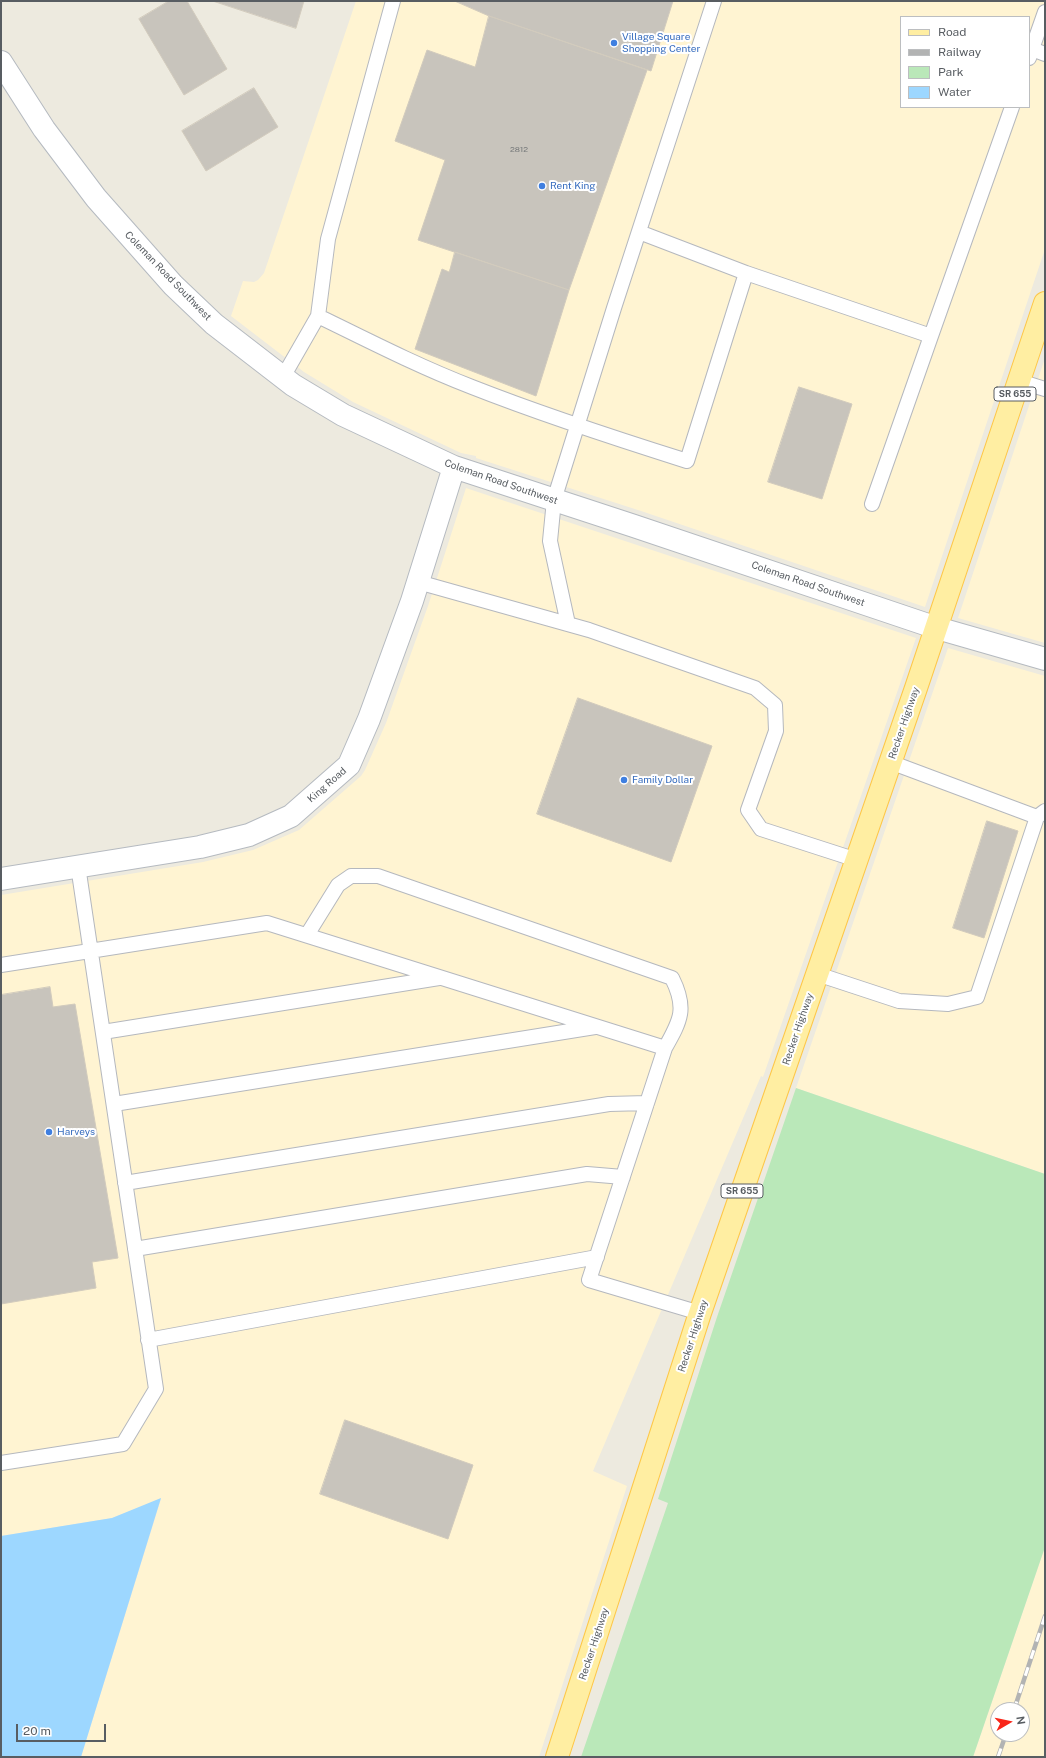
<!DOCTYPE html>
<html>
<head>
<meta charset="utf-8">
<style>
  body { margin:0 }
  #map { position:relative; width:1046px; height:1758px; overflow:hidden; background:#edeadf; font-family:"Public Sans",sans-serif }
  canvas { display:block }
  .frame { position:absolute; inset:0; border:2px solid #585d62; pointer-events:none }
  .legend { position:absolute; left:900px; top:16px; width:130px; height:92px; box-sizing:border-box; background:#fff; border:1px solid #bcbec0; margin:0; padding:5px 7px; list-style:none; font-size:12px; color:#585d62 }
  .legend li { display:flex; align-items:center; gap:8px; height:20px }
  .legend b { width:20px; border:1px solid #bcbec0 }
  .north { position:absolute; left:990px; top:1702px; width:40px; height:40px; box-sizing:border-box; background:#fff; border:1px solid #bcbec0; border-radius:50%; rotate:81deg; font-size:11px; font-weight:700; line-height:16px; text-align:center; color:#585d62 }
  .north::after { content:''; display:block; margin:auto; width:14px; height:18px; background:#f92619; clip-path:polygon(50% 0,100% 100%,50% 72%,0 100%) }
  .scale { position:absolute; left:16px; top:1724px; width:90px; height:18px; box-sizing:border-box; border:2px solid #585d62; border-top:0; padding-left:5px; font-size:12px; line-height:14px; white-space:nowrap; color:#585d62; -webkit-text-stroke:3px #fff; paint-order:stroke }
</style>
</head>
<body>
<div id="map">
<canvas width="1046" height="1758"></canvas>
<div class="frame"></div>
<ul class="legend">
<li><b style="height:5px;background:#ffeea2"></b>Road</li>
<li><b style="height:5px;background:#b2b3b3"></b>Railway</li>
<li><b style="height:11px;background:#bae8b9"></b>Park</li>
<li><b style="height:11px;background:#9dd7ff"></b>Water</li>
</ul>
<div class="north">N</div>
<div class="scale">20 m</div>
</div>
<script>
const context = document.querySelector('canvas').getContext('2d');
context.lineJoin = 'round';
function fill(path, color) { context.fillStyle = color; context.fill(path, 'evenodd'); }
function strokePath(path, color, width, dash) { context.strokeStyle = color; context.lineWidth = width; context.lineCap = dash ? 'butt' : 'round'; context.setLineDash(dash || []); context.stroke(path); }
function drawText(font, color, halo, rows, align = 'center') {
  context.font = font + ' "Public Sans",sans-serif'; context.lineWidth = 4; context.setLineDash([]); context.textBaseline = 'middle'; context.strokeStyle = halo; context.fillStyle = color; for (const [text, x, y, turn = 0] of rows) {
    context.save(); context.translate(x, y); context.rotate((+turn || 0) * Math.PI / 180); context.textAlign = isNaN(turn) ? turn : align; if (halo) context.strokeText(text, 0, 0); context.fillText(text, 0, 0); context.restore();
  }
}
fill(new Path2D(`
  M356,1H1045V249L925,607L641,511L476,458V456L461,453L353,402L304,372L231,316L243,281L254,282L258,280L264,273ZM901,17H1029V107H901Z
  M1045,358V643L958,618Z
  M466,488L916,638L763,1077L761,1076L593,1471L627,1486L539,1757H81L161,1499L112,1518L1,1536V895L203,862L253,850L299,830L361,776L365,770L386,723L428,606Z
  M948,648L1045,676V1174L796,1088Z
  M1045,1547V1757H973ZM998,1710H1022V1734H998Z`), '#fff4d2');
fill(new Path2D(`
  M796,1088L1045,1174V1547L973,1757H581L668,1503L658,1499L717,1317Z`), '#bae8b9');
fill(new Path2D(`
  M161,1498L81,1757L1,1756V1536L112,1518Z`), '#9dd7ff');
const building = new Path2D(`
  M169,1H187L227,69L184,95L139,19Z
  M213,1H304L296,28Z
  M455,1H673L651,71L489,16Z
  M489,16L647,70L569,290L418,240L445,160L395,141L427,50L475,67Z
  M254,88L278,127L206,171L182,131Z
  M455,252L569,290L536,396L415,349L442,269L449,272Z
  M799,387L852,404L822,499L768,482Z
  M578,698L712,746L671,862L537,814Z
  M987,821L1018,831L984,938L953,928Z
  M50,987L53,1007L75,1004L118,1258L92,1262L96,1288L1,1304V995Z
  M345,1420L473,1465L448,1539L320,1494Z`);
fill(building, '#c8c4bc');
strokePath(building, '#d2cbbd', 1);
const lane = new Path2D(`
  M1032,49L1045,12
  M1029,58L1032,49L1045,54
  M639,232L746,273
  M318,316C369,341 420,367 472,387C543,415 614,438 687,461L746,273L931,336L1012,107
  M283,377L318,316L328,239L393,1
  M1019,381L1045,389
  M872,504L931,336
  M418,582L589,630L755,688L775,705L776,731L748,810L761,829L857,860
  M568,624L550,541L554,500L614,308L714,1
  M890,762L1037,817
  M307,935L338,885L351,876H378L672,978C687,1008 681,1020 665,1048
  M1,965L267,923L665,1048L589,1280L700,1313
  M817,974L899,1001L948,1004L977,997L1037,817L1045,811
  M103,1032L439,978
  M114,1104L595,1027
  M125,1183L609,1104L647,1103
  M135,1249L587,1174L623,1177
  M148,1340L597,1257
  M1,1463L123,1444L156,1389L78,866`);
const secondary = new Path2D(`
  M1,62L44,129L96,198L173,285L214,324L293,385L343,415L454,467L634,526L937,628L1045,659
  M1,879L200,847L249,835L291,816L349,765L369,719L412,601L454,467`);
const primary = new Path2D(`
  M557,1757L700,1313L916,688L1045,303`);
strokePath(lane, '#b5b8be', 16);
strokePath(secondary, '#b5bac0', 24);
strokePath(primary, '#fec747', 24);
strokePath(lane, '#fff', 14);
strokePath(secondary, '#fff', 22);
strokePath(primary, '#ffeea2', 22);
const rail = new Path2D(`
  M1014,1710L1045,1616
  M998,1757L1006,1734`);
strokePath(rail, '#b2b3b3', 4.5);
strokePath(rail, '#fff', 3, [9]);
for (const [x, y, r, color] of [
  [614,43,4,"#3f7fe0"],
  [542,186,4,"#3f7fe0"],
  [624,780,4,"#3f7fe0"],
  [49,1132,4,"#3f7fe0"]
]) { const dot = new Path2D(); dot.arc(x, y, r, 0, 2 * Math.PI); context.fillStyle = color; context.fill(dot); strokePath(dot, '#fff', 1.5); }
drawText('8px', '#747778', null, [
  ["2812",519,150]
]);
for (const [x, y, w] of [
  [1015,394,42],
  [742,1191,42]
]) { const box = new Path2D(); box.roundRect(x - w / 2, y - 7, w, 14, 3); context.fillStyle = '#fff'; context.fill(box); strokePath(box, '#585d62', 1); }
drawText('bold 9px', '#585d62', null, [
  ["SR 655",1015,394],
  ["SR 655",742,1191]
]);
drawText('10px', '#366cbe', '#fff', [
  ["Village Square",622,37],
  ["Shopping Center",622,49],
  ["Rent King",550,186],
  ["Family Dollar",632,780],
  ["Harveys",57,1132]
], 'left');
drawText('10px', '#585d62', '#fff', [
  ["Coleman Road Southwest",168,276,46],
  ["Coleman Road Southwest",501,482,19],
  ["Coleman Road Southwest",808,584,19],
  ["Recker Highway",904,723,-71],
  ["King Road",327,785,-41],
  ["Recker Highway",798,1029,-71],
  ["Recker Highway",693,1336,-72],
  ["Recker Highway",594,1644,-72]
]);
</script>
</body>
</html>
